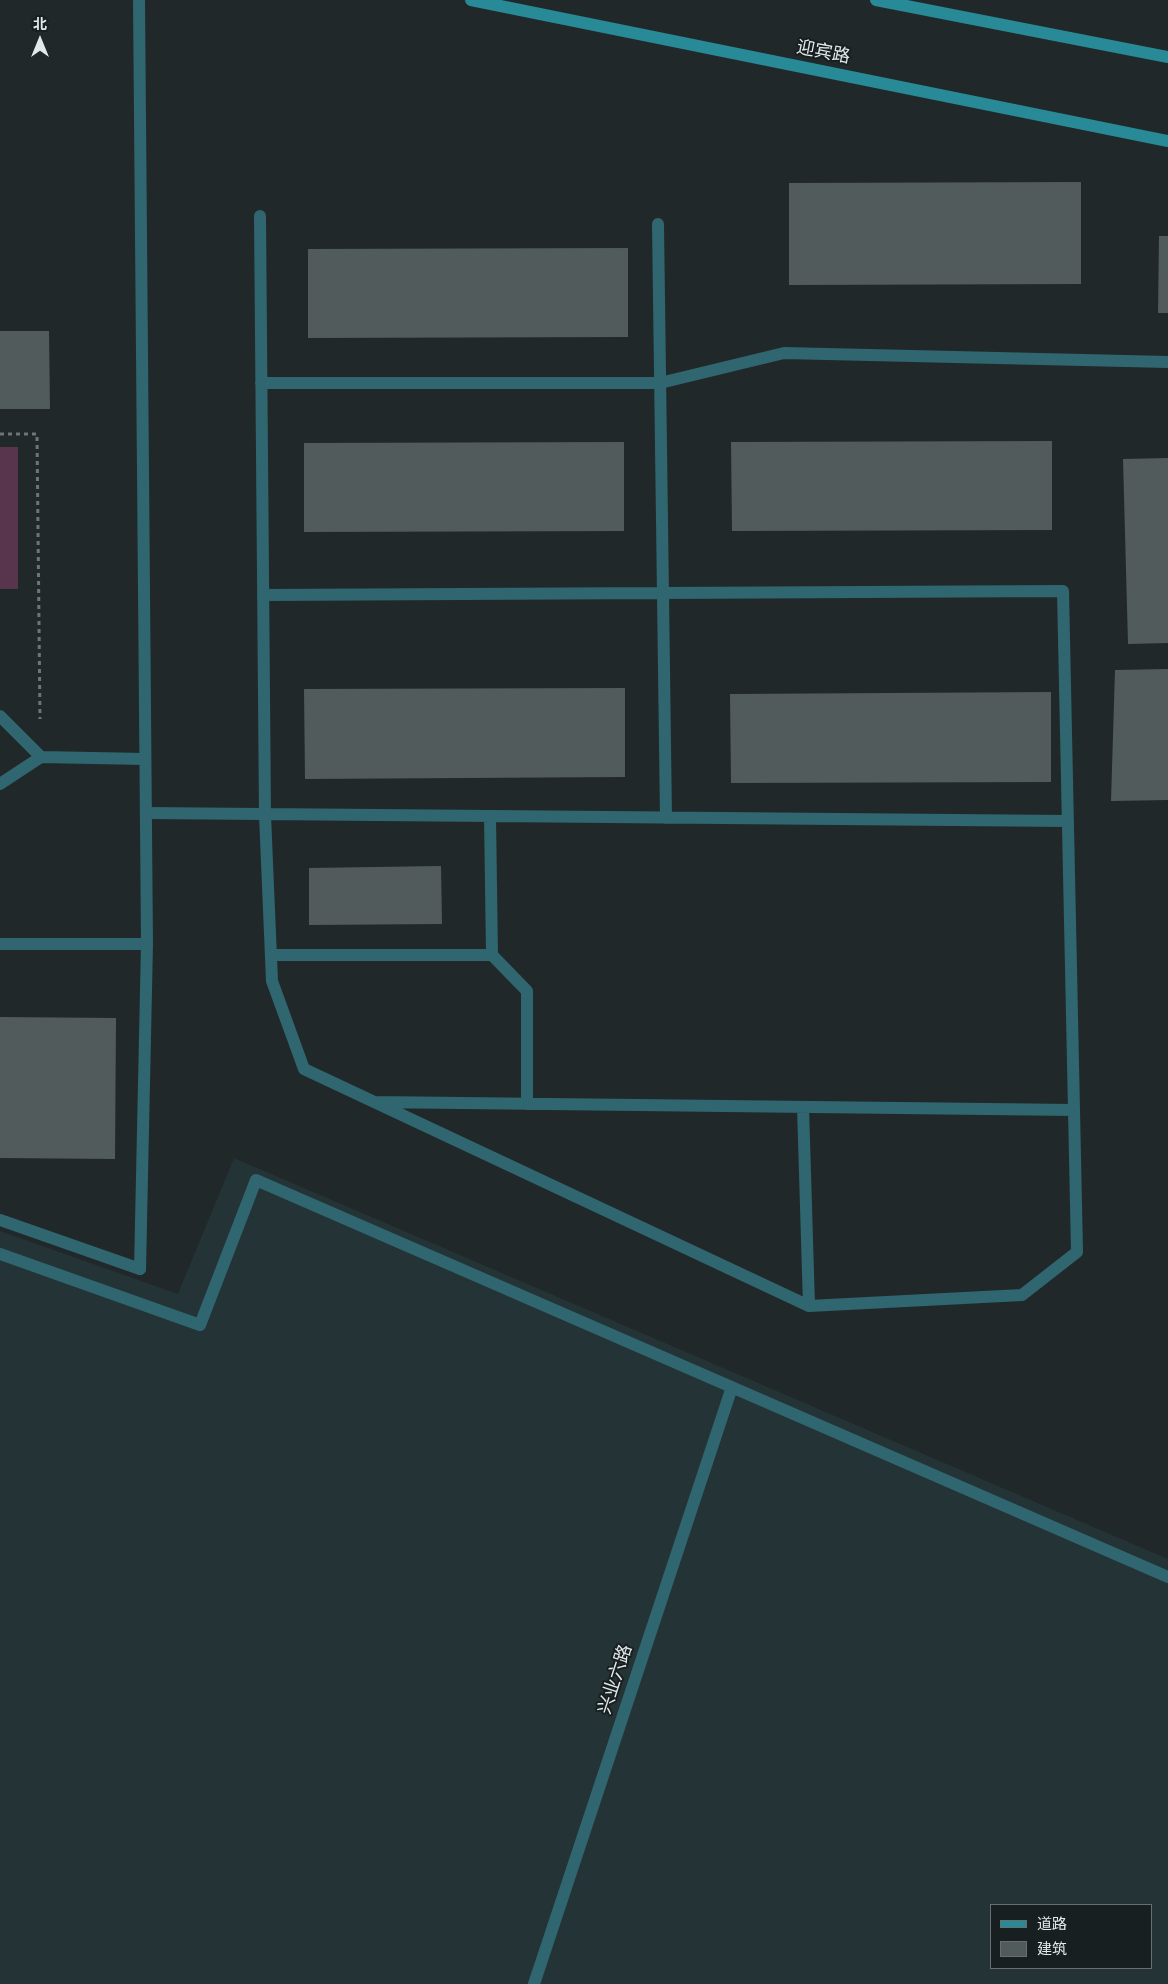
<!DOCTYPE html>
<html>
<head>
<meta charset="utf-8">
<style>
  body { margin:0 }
  #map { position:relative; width:1168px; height:1984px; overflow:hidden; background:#21282a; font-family:Spectral,"Noto Sans SC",serif }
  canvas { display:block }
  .legend { position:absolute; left:990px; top:1904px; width:162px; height:65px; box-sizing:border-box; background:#181f20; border:1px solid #696f70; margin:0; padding:6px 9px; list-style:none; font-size:15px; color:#e3e8e9 }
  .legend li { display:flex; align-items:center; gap:10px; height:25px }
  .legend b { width:25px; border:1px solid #696f70 }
  .north { position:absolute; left:15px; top:15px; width:50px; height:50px; -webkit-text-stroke:4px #181f20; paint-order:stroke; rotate:0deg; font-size:14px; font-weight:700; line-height:20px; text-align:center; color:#e3e8e9 }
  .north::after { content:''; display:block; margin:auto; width:18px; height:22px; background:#e3e8e9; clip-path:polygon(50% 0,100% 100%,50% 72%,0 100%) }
</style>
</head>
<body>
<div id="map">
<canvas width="1168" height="1984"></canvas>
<ul class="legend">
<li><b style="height:6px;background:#288997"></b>道路</li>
<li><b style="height:14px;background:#525b5c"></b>建筑</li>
</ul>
<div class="north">北</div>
</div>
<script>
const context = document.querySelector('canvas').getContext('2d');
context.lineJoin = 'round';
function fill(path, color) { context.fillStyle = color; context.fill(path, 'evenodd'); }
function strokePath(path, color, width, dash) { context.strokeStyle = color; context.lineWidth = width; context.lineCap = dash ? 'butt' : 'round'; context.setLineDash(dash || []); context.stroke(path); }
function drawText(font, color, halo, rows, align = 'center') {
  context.font = font + ' Spectral,"Noto Sans SC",serif'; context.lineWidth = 4; context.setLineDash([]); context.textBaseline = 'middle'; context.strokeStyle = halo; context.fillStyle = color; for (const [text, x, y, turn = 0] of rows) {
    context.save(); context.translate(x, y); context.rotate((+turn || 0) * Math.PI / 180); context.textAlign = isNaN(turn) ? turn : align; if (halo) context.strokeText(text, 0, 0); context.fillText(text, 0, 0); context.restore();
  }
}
fill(new Path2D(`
  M234,1158L1168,1559V1984H0V1231L178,1294ZM992,1905H1152V1968H992Z`), '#243336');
fill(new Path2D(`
  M0,447H18V589H0Z`), '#58354c');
fill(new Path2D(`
  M1081,182V284L789,285V183Z
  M1159,236H1168V313H1158Z
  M628,248V337L308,338V249Z
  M0,331H49L50,409H0Z
  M1052,441V530L732,531L731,442Z
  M624,442V531L304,532V443Z
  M1168,458V643L1128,644L1123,459Z
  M1168,669V800L1111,801L1115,670Z
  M625,688V777L305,779L304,689Z
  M1051,692V782L731,783L730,694Z
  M441,866L442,924L309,925V868Z
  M0,1017L116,1018L115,1159L0,1158Z`), '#525b5c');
strokePath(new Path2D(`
  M0,434H37L40,719`), '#6f7577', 3, [4, 4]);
strokePath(new Path2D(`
  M260,216L265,815L272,981L304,1069L809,1306L1022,1295L1077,1252L1074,1110
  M658,224L666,818
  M261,383H660L784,353L1168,362
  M263,595L1063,591L1074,1110L374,1102
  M0,716L41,757
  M0,784L41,757L145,759
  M146,813L1068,821
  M0,944H147
  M271,955H492L490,816
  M492,955L527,991V1104
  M803,1107L809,1306
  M0,1220L140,1269`), '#30666f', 12);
strokePath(new Path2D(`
  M139,0L147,944L140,1269
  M0,1254L200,1325L256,1180L1168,1577
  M534,1984L732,1387`), '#30666f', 12);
strokePath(new Path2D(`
  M471,0L1168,141
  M876,0L1168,57`), '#288997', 12);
drawText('18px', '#e3e8e9', '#181f20', [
  ["迎宾路",823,54,11],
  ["兴业六路",617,1680,-72]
]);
</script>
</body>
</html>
